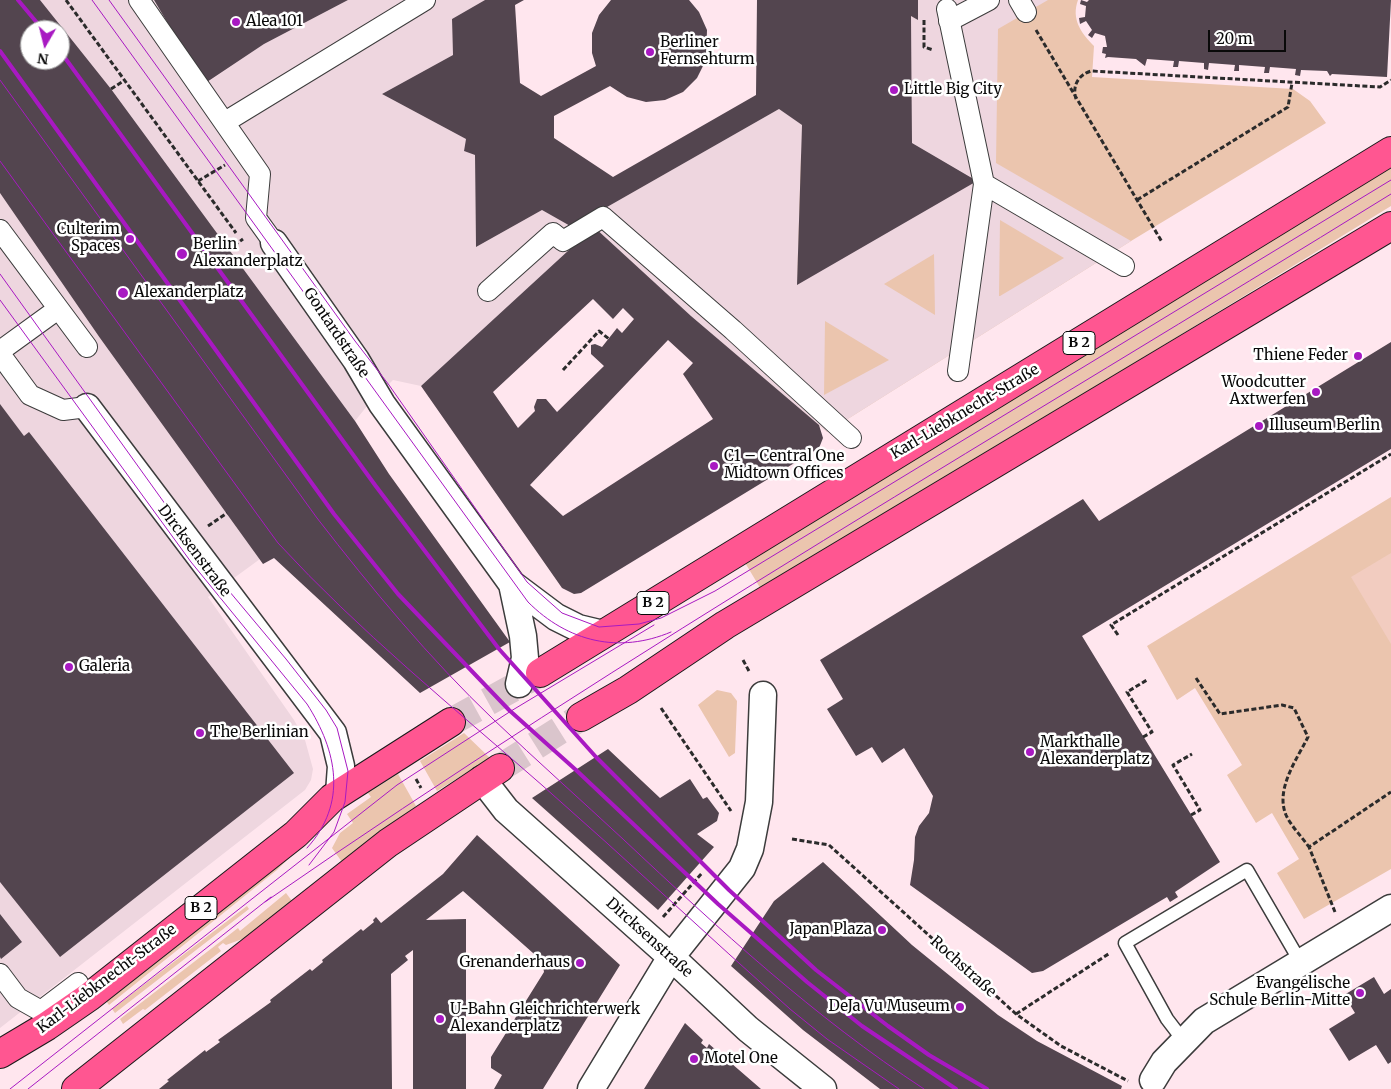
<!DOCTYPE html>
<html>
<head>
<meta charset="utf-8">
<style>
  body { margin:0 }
  #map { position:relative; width:1391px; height:1089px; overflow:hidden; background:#ffe6ee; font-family:Merriweather,serif }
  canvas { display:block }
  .north { position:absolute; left:20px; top:20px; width:50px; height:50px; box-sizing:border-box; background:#fff; border:1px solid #9d9d9d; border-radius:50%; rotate:188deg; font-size:14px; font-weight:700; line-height:20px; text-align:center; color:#090909 }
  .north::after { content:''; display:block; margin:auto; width:18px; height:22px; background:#a819c2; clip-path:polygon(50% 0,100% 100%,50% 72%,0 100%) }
  .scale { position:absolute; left:1208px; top:30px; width:78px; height:22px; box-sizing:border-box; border:2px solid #090909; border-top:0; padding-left:6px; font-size:15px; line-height:18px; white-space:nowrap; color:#090909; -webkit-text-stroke:4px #fff; paint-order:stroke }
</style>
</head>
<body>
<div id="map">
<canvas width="1391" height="1089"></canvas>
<div class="north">N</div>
<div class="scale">20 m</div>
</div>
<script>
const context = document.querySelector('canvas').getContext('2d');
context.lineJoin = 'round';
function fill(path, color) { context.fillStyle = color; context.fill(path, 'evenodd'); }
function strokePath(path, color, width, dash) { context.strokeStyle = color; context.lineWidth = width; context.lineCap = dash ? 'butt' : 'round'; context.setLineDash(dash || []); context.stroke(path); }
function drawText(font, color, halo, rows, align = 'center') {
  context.font = font + ' Merriweather,serif'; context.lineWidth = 5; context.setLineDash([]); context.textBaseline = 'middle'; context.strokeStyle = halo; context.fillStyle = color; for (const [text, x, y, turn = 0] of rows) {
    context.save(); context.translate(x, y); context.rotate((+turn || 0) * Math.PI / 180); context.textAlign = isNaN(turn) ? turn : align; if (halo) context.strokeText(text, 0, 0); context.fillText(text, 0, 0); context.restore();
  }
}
fill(new Path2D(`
  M918,0H1078C1071,19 1081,33 1094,46L1092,77L1293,89L1310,101L1326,123L1131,241L827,432L627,255L802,154L797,284L976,181L911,16L917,19Z
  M1391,165V206L762,591L744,561Z
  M1391,497V869L1304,919L1277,873L1299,859L1272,813L1256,823L1227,775L1242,765L1195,688L1177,700L1147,646Z
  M717,690L731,693L737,701L735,753L729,757L698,705Z
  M464,733L490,758L437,791L420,761Z
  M398,774L416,806L342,862L332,848L340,833L353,823L347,814L371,797L368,793Z
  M297,850L277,870L109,1005L104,998Z
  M286,893L292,901L245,938L226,945L223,943L218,947L221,951L145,1010L143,1009L123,1024L120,1019L238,928L240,931Z
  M247,906L249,909L115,1013L112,1009Z`), '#ebc5ae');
fill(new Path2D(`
  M1391,553V644L1351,577Z`), '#f2ccc0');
fill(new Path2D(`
  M40,0H154L205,84L264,44L348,0H485L452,19L453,55L382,94L466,139L464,151L475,155L476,247L542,210L572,227L779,109L802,125L797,284L976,180L912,143L911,16L917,19L918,0H1048L998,29L996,163L1131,241L827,432L691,316L594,228L421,386L393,380L367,406L355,421ZM1000,220L1064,258L1000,296H999ZM934,254L935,315L884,284ZM825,321L889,360L824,395Z
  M0,193L260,559L208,597L294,720L305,740L313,769L311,780L305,790L0,1028Z`), '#eed6df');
fill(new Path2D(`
  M0,0H40L111,89L355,421L389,474L510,642L420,693L274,558L263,564L100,338L0,193ZM30,30H60V60H30Z
  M154,0H348L264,44L204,84Z
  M485,0H524L515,5L520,83L541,96L596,66L592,53V33L599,15L611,0H689L699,12L707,30L706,60L697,78L683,92L665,100L646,102L627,97L610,86L554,116V138L613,177L756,95L757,0H918V20L911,16L912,143L977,181L797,285L802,125L779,109L572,227L542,210L476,247L475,155L464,151L466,139L382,94L453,55L452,19Z
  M1081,0L1087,2L1089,0H1391L1387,77L1332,74L1330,76L1327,71L1301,70L1300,76L1295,75L1296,69L1270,67L1269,73H1264L1265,67L1239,65V71H1234L1235,65L1209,63L1208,70L1204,69V63L1179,61L1178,67H1173L1174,61L1147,59L1145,66L1136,59L1108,57L1105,58L1106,54L1102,53L1103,47H1107L1105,36L1095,33L1092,38L1088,35L1092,30L1086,21L1080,24L1079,18L1085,17L1086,6L1080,4Z
  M594,227L691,316L819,425L823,438L819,448L581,593L574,594L562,588L421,386ZM593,299L613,319L623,308L634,319L622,333L617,328L602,347L595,344L591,345V354L604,366L557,412L546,399H537L534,407L535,411L518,428L493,392ZM668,340L693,363L683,374L713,419L563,516L530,485Z
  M1391,342V449L1082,636L1220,862L1175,892L1178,897L1170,902L1167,897L1043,971L1032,973L910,885L914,860L915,837L919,826L929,813L933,796L904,748L882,763L872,747L856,756L827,709L843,699L820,660L1083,499L1099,521Z
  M0,404L24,436L29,432L294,773L60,957L0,882Z
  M608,749L660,798L690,779L703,799L707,797L719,813L717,821L697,834L714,847L658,910L532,798Z
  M477,835L620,965L543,1089H494L502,1075L491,1068V1057L544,972L542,961L463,891L426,920L466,919V1089H413V950L405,956L408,960L391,974L392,1089H159L169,1081L167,1080L205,1050L206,1052L220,1042L218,1040L271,1002L270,1000L310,969L312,971L323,962L322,960L361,929L363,931L374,922L373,920L376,917L381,923L443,874Z
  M823,862L912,945L998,1015L1037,1041L1122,1086L1121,1089H880L803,1030L731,966L774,901Z
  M0,914L22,942L1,959L0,957Z
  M1374,977L1384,994L1391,989V1062L1388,1064L1376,1045L1349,1061L1329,1029L1355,1013L1344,995Z
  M685,1023L703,1040L701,1043L707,1048L709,1044L761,1089H644Z`), '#53454f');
strokePath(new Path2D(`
  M451,722L540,673
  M500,768L581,717`), '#dac5cc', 28, [28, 14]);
const service = new Path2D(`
  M1183,1040L1167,1019L1125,943L1247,870L1301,963`);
const pedestrian = new Path2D(`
  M139,0L260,174L256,218L274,243
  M1019,0L1026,12
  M947,9L984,184L1124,266
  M949,21L989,0
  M225,122L425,0
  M0,230L87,347
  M488,291L553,233L563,241L603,217L733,330L851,438
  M0,351L58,309
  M0,354L30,395L63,410L87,407
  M958,371L984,184
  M0,974L18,998L41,1011L78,983`);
const minor = new Path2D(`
  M274,243L356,360L382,404L512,584L556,617L578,628L603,634
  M87,407L333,733L341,766L339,793
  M512,584L523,636L525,658L519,684
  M482,779L506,810L671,957L748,1029L823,1089
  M1153,1080L1164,1062L1204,1021L1391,908
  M591,1089L671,957L742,868L750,849L759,802L763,695`);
const primary = new Path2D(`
  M540,673L1391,151
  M581,717L628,690L725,625L1391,226
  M0,1054L47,1026L89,997L296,834L332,798L451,722
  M76,1089L388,843L500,768`);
strokePath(service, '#3c3c3c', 15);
strokePath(pedestrian, '#3c3c3c', 22);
strokePath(minor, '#3c3c3c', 29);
strokePath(primary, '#1a1a1a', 30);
strokePath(new Path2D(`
  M66,0L236,233
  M924,20V47L933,50
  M1036,30L1162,242
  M111,89L125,80
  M1076,99C1072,86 1078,75 1091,71L1380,87L1391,80
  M198,181L225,165
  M1137,200L1288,107L1292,83
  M228,250L243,239
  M563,370L599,331L609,339
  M208,526L227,513
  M1118,635L1111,625L1391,454
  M743,660L750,673
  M1196,678L1220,714L1282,705L1294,708L1308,737C1297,759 1275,789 1286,815C1291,826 1302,837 1309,847
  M661,708L731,811
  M1143,737L1152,732L1127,692L1147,680
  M416,779L421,788
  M1191,815L1200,810L1173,765L1192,754
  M792,839L829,845L1016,1014L1061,1046L1128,1081
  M1335,912L1309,847L1391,792
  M663,917L702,873
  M1016,1014L1110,953`), '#2b2b2b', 3, [5, 2.5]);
strokePath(service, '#fff', 12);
strokePath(pedestrian, '#fff', 20);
strokePath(minor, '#fff', 26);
strokePath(primary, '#ff5691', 28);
strokePath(new Path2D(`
  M92,0L528,602C568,642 619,654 671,632
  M109,0L355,341L389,385L527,582L562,613L599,627L639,624L661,618L715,591L1391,180
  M0,80L317,518C372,589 429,658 494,720C537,761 581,800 624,840C719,929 814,1017 924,1089
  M0,161L278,543C359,631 453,707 543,786C626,859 707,935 790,1009L827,1039L899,1089
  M0,274L219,579L286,659L326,710L337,728L348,771L345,802L334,832L309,865
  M0,300L191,562L307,704C337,751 348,803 307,848
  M265,902C630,649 1014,427 1391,194
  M10,1089L397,785L511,711L654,625
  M28,1089L271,897`), '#a819c2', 1);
strokePath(new Path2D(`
  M18,0L43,30
  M0,51L334,514L398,594L509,710L576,770L718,904L807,982L862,1026L956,1089
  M60,51L375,485L499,649L596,757L729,890L816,970L888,1026L929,1055L987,1089`), '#a819c2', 4);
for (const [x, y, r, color] of [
  [236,22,5,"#a819c2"],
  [650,52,5,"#a819c2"],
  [894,90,5,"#a819c2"],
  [130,239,5,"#a819c2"],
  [182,254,6,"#a819c2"],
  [123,293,6,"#a819c2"],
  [1358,356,5,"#a819c2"],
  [1316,392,5,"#a819c2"],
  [1259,426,5,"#a819c2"],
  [714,466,5,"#a819c2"],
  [69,667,5,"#a819c2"],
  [200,733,5,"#a819c2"],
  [1030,752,5,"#a819c2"],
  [882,930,5,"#a819c2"],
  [580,963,5,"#a819c2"],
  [1360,993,5,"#a819c2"],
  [960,1007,5,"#a819c2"],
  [440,1019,5,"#a819c2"],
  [694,1059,5,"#a819c2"]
]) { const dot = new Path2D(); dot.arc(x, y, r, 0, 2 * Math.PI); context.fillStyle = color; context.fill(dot); strokePath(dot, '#fff', 2); }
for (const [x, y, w] of [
  [1079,343,32],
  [653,603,32],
  [201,908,32]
]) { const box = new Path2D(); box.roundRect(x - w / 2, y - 11.5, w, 23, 4); context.fillStyle = '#fff'; context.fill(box); strokePath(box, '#090909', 1); }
drawText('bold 14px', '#090909', null, [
  ["B 2",1079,343],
  ["B 2",653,603],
  ["B 2",201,908]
]);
drawText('15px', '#090909', '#fff', [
  ["Alea 101",246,22],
  ["Berliner",660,43],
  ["Fernsehturm",660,60],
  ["Little Big City",904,90],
  ["Culterim",120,230,"right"],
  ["Spaces",120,247,"right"],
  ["Berlin",193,245],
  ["Alexanderplatz",193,262],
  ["Alexanderplatz",134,293],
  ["Thiene Feder",1348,356,"right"],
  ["Woodcutter",1306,383,"right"],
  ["Axtwerfen",1306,400,"right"],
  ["Illuseum Berlin",1269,426],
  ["C1 – Central One",724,457],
  ["Midtown Offices",724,474],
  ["Galeria",79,667],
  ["The Berlinian",210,733],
  ["Markthalle",1040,743],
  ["Alexanderplatz",1040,760],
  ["Japan Plaza",872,930,"right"],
  ["Grenanderhaus",570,963,"right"],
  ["Evangelische",1350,984,"right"],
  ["Schule Berlin-Mitte",1350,1001,"right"],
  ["DeJa Vu Museum",950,1007,"right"],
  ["U-Bahn Gleichrichterwerk",450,1010],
  ["Alexanderplatz",450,1027],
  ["Motel One",704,1059]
], 'left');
drawText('15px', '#090909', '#fff', [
  ["Gontardstraße",336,333,56],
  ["Karl-Liebknecht-Straße",965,412,-31],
  ["Dircksenstraße",194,551,53],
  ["Dircksenstraße",649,938,42],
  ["Rochstraße",963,967,42],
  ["Karl-Liebknecht-Straße",107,979,-37]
]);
</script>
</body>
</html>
